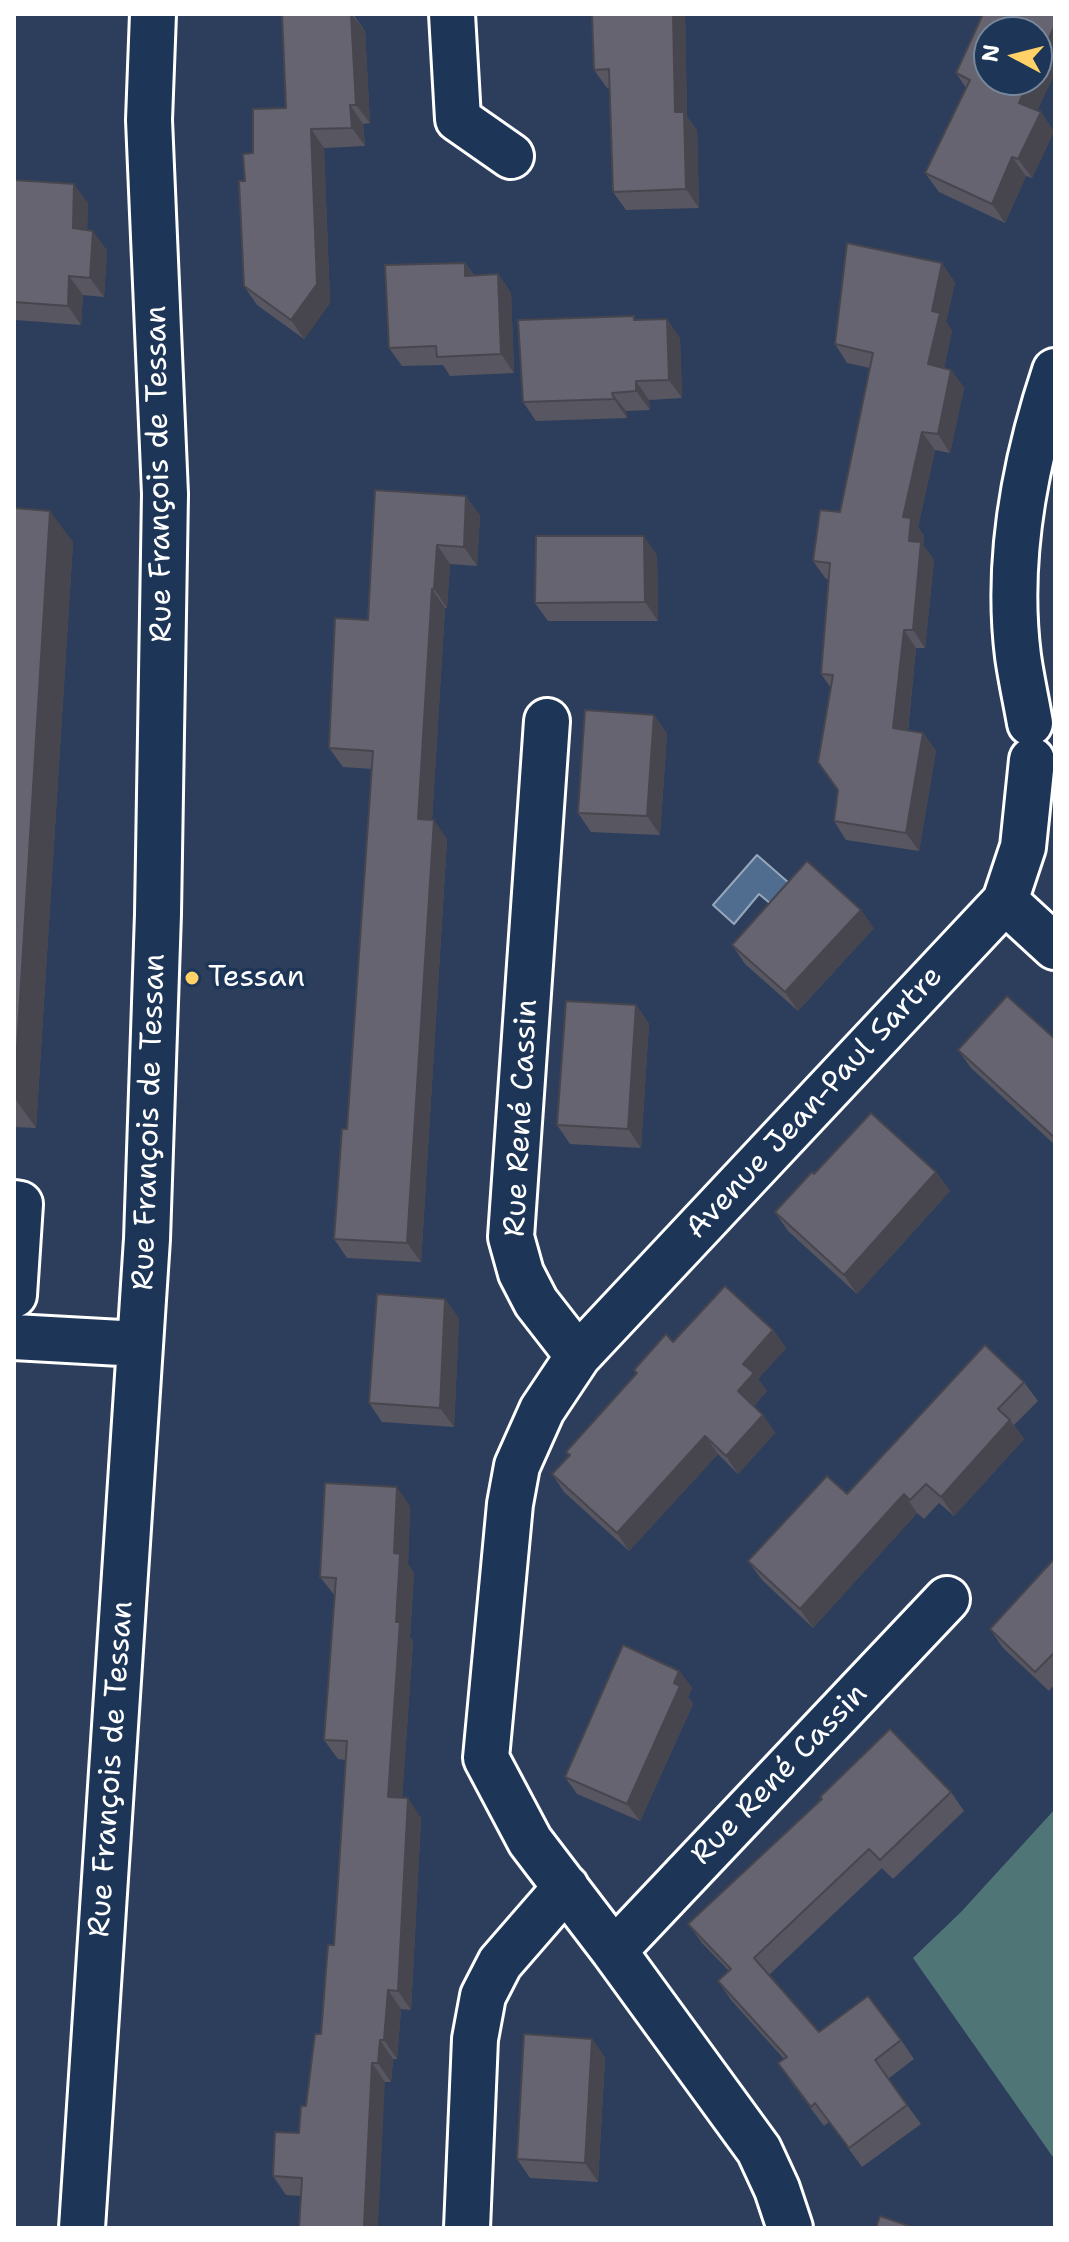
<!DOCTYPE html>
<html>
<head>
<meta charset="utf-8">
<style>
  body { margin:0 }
  #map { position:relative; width:1069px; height:2242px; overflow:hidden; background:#2c3e5c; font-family:"Shantell Sans",sans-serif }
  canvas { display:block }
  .frame { position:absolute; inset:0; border:16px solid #fff; pointer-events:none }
  .north { position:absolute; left:973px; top:16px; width:80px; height:80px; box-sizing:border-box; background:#1d3557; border:2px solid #77869a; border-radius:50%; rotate:277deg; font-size:22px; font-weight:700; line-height:32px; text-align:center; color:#fff }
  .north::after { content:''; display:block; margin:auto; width:28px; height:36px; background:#ffd166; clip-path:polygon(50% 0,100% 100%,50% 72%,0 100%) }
</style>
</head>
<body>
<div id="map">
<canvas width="1069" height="2242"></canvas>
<div class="frame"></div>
<div class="north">N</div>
</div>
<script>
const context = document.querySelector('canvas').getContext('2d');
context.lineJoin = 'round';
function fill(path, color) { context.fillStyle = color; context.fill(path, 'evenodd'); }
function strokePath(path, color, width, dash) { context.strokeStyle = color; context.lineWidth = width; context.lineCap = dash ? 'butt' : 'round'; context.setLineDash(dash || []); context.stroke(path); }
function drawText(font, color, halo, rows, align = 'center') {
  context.font = font + ' "Shantell Sans",sans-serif'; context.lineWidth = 7; context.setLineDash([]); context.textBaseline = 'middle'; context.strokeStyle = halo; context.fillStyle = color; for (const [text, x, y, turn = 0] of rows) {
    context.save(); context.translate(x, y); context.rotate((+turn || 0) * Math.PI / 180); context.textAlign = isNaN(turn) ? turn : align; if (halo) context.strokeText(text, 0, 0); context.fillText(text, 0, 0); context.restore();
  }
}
fill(new Path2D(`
  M1055,1809V2160L913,1958L961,1912Z`), '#507576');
const water = new Path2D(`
  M757,855L789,883L771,904L759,894L734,924L713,905Z`);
fill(water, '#506d8f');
strokePath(water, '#96a7bc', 2);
const minor = new Path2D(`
  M452,14L458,119L511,156
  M547,721L511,1237L521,1273L536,1302L578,1356
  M1030,723C1026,700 1021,678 1018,656C1006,560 1025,461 1055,371
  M1005,901L1023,847L1032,760
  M14,1203L20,1204L14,1295
  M14,1337L139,1344
  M614,1951L947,1599
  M82,2228L147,1239L158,914L165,494L149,120L153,14
  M467,2228L475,2039L483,1996L500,1963L566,1887
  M790,2228L777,2189L759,2150L614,1951L530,1841L486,1758L510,1504L517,1466L542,1410L578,1356L1005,901L1055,947`);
strokePath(minor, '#fff', 50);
strokePath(minor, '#1d3557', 44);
fill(new Path2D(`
  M282,14H353L365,31L370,123L363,124L365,146L324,148L330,303L304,339L257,305L244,286L245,181L253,153L286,108Z
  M685,14L687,117L697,130L699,208L626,210L613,192L609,88H607L594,70Z
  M1055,14V72L1037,111L1054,131L1032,178L1026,176L1005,223L939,192L925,173L966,88L956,73Z
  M14,180L88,203L87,230L107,250L104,297L83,295L81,325L16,320L14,318Z
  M465,263L474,275L498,274L511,293L514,373L450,376L443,365L402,366L389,348Z
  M955,282L946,322L952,331L944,368L951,370L964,388L950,453L935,450L918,527L924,536L923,545L934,560L925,648H916L908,731L923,733L936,751L919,851L846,840L834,821L838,790L831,688L821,674L829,579H826L813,561L840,512L870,368L847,363L835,344Z
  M637,320L680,338L682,398L649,400L650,410L626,411L627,418L536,421L523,402Z
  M375,490L480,515L477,566L450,564L447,608H445L432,820L447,839L421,1262L347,1258L334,1239L347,1129L372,769L343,767L329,748L368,620Z
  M14,508L73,542L36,1128L14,1127Z
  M657,555L658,621H548L535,603Z
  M654,715L667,734L660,835L591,832L578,813Z
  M874,928L798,1011L745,964L732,945Z
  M636,1005L649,1024L641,1148L570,1144L557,1125Z
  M1055,1039V1145L971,1068L958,1050Z
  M936,1172L950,1191L857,1294L788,1231L775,1212L814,1174Z
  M445,1299L459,1319L454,1427L382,1422L369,1403Z
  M773,1330L786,1348L758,1379L767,1391L754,1406L763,1415L775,1433L738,1474L718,1454L629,1551L564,1492L552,1474L569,1455L566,1452L637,1374L634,1370L673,1342Z
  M1024,1382L1038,1401L1014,1425L1024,1439L954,1516L939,1503L924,1519L917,1513L813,1628L762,1580L748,1561L847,1494Z
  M410,1506L408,1564L414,1573L410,1637L413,1642L402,1798L421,1818L411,2010L401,2009L397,2059H393L391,2082H385L301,2196L286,2195L273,2176L299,2133L321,2034L334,1945L346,1760L338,1759L324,1740L335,1596L320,1577Z
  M1055,1558V1684L1049,1691L1003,1648L990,1629Z
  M679,1671L692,1688L688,1697L693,1704L640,1821L577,1794L565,1777Z
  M951,1792L964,1811L893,1879L882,1868L769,1975L819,2032L901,2040L914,2059L888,2079L921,2124L862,2167L829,2122L824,2126L791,2082L778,2063L784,2059L731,2000L718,1981L729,1971L702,1943L688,1924Z
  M592,2039L605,2058L598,2182L530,2178L517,2159Z`), '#585660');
fill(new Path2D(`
  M351,14L365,31L370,123L356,105Z
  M673,14H685L687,117L697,130L699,208L686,189L675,112Z
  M1055,25V72L1032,122L1019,103L1029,80H1037V64Z
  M350,105L363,124L365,146L352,128Z
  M1041,112L1054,131L1032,178L1018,159Z
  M311,129L324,148L330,303L304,339L291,320Z
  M1012,157L1026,176L1005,223L992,204Z
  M74,184L88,203L86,247L73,228Z
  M93,231L107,250L104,297L90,278Z
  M465,263L478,282L465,276Z
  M942,263L955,282L946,322L952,331L941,383L928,364L932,311Z
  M498,274L511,293L514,373L501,354Z
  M69,276L83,295L81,325L68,306Z
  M667,319L680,338L682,398L669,380Z
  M951,370L964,388L950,453L938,434Z
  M636,381L649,400L650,410L636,391Z
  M612,393L626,411L627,418L614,399Z
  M922,432L935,450L918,527L924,536L923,545L934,560L925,648L913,630L909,541L903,517Z
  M466,496L480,515L477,566L464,547Z
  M50,511L73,542L36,1128L14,1097Z
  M644,536L657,555L658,621L645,602Z
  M437,545L450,564L447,608L434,589Z
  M432,589L445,608L431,838L418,819Z
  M904,630L916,648L906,747L893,728Z
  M654,715L667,734L660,835L647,816Z
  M923,733L936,751L919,851L906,833Z
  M434,820L447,839L421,1262L407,1243Z
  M861,910L874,928L798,1011L785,992Z
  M636,1005L649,1024L641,1148L628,1129Z
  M936,1172L950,1191L857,1294L844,1275Z
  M445,1299L459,1319L454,1427L440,1408Z
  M773,1330L786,1348L758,1379L767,1391L751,1409L738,1391L743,1364Z
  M763,1415L775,1433L738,1474L726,1456Z
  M1010,1420L1024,1439L954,1516L941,1497Z
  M705,1436L718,1454L629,1551L617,1533Z
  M397,1487L410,1506L408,1564L414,1573L410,1637L413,1642L401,1816L388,1797L396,1622L394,1553Z
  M904,1494L917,1513L813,1628L800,1609Z
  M679,1671L692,1688L688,1697L693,1704L640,1821L627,1804Z
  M408,1798L421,1818L411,2010L398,1991Z
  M388,1990L401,2009L397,2059L384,2040Z
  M592,2039L605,2058L598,2182L585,2163Z
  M380,2040L393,2059L391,2082L378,2063Z
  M372,2063L385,2082L378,2228H366L364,2225Z`), '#47464e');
const building = new Path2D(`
  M282,14H351L356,105H350L352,128L311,129L317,284L291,320L244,286L239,181H245L243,154L253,153V109L286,108Z
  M592,14H673L675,112H684L686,189L613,192L609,69L594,70Z
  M983,14H1055V25L1037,64V32H989V80H1029L1019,103L1041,112L1018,159L1012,157L992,204L925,173L970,80L956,73Z
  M14,180L74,184L73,228L93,231L90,278L69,276L68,306L14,302Z
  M847,243L942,263L932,311L940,313L928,364L951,370L938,434L922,432L903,517L911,518L909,541L921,542L913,630H904L893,728L923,733L906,833L834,821L838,790L818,762L833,675L821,674L830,563L813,561L820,510L840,512L873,353L835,344Z
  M465,263V276L498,274L501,354L437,357L436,346L389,348L385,265Z
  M634,316V320L667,319L669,380L636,381V391L612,393L614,399L523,402L518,320Z
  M375,490L466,496L464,547L437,545L434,589H432L418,819L434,820L407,1243L334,1239L342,1129H347L373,751L329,748L335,618L368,620Z
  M14,508L50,511L14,1097Z
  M536,536H644L645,602L535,603Z
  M585,710L654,715L647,816L578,813Z
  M807,861L861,910L785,992L732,945Z
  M1007,996L1055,1039V1138L958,1050Z
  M566,1001L636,1005L628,1129L557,1125Z
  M871,1113L936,1172L844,1275L775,1212L812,1172L814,1174Z
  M725,1286L773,1330L743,1364L754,1373L738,1391L763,1415L726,1456L705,1436L617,1533L552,1474L570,1455L566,1452L637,1373L634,1370L666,1334L673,1342Z
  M377,1294L445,1299L440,1408L369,1403Z
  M985,1345L1024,1382L998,1409L1010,1420L941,1497L926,1484L910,1500L904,1494L800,1609L748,1561L827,1476L847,1494Z
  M325,1483L397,1487L394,1553L400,1554L396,1622H400L388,1797L408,1798L398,1991L388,1990L384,2040H380L378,2063H372L364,2225L374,2226V2228H299L302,2178L273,2176L275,2132L299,2133L301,2106H306L315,2034H321L328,1945H334L347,1741L324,1740L336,1578L320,1577Z
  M1055,1558V1652L1035,1672L990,1629Z
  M623,1645L679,1671L674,1683L680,1686L627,1804L565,1777Z
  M890,1729L951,1792L880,1860L869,1849L754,1958L819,2032L868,1996L901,2040L875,2060L907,2105L849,2148L815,2103L811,2107L778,2063L787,2057L718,1981L731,1969L688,1924L822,1799L820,1797Z
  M524,2034L592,2039L585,2163L517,2159Z
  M880,2216L915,2228H876Z`);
fill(building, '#666470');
strokePath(building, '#47464e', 2);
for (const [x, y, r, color] of [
  [192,978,8,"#ffd166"]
]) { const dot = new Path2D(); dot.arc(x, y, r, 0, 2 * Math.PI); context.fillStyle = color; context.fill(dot); strokePath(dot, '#1d3557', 3); }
drawText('30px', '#fff', '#1d3557', [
  ["Rue François de Tessan",160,474,-91],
  ["Avenue Jean-Paul Sartre",815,1103,-47],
  ["Rue René Cassin",522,1118,-87],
  ["Rue François de Tessan",150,1122,-88],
  ["Rue François de Tessan",112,1769,-86],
  ["Rue René Cassin",780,1775,-46]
]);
drawText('30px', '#fff', '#1d3557', [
  ["Tessan",208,978]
], 'left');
</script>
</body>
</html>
